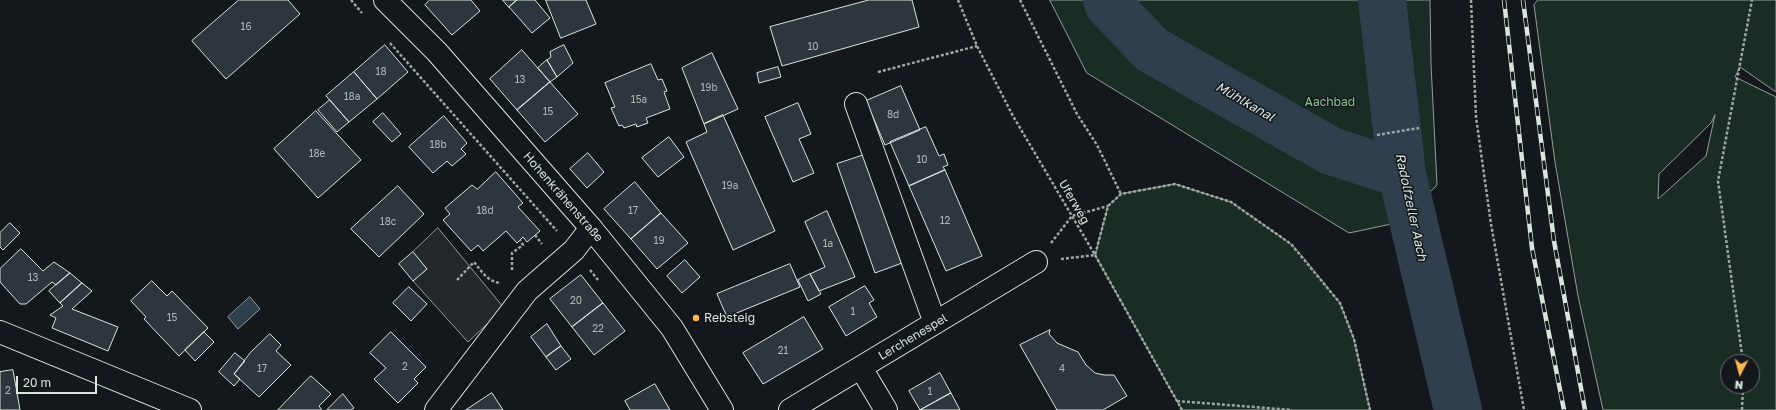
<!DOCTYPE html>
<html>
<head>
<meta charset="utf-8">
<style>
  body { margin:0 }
  #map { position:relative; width:1776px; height:410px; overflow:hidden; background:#14181c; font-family:"Golos Text",sans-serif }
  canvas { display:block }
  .north { position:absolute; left:1720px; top:354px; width:40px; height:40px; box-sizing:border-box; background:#14181c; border:1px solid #626a69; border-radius:50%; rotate:186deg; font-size:11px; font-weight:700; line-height:16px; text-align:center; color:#d8e6dc }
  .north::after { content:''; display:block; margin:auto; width:14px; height:18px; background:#ffb74d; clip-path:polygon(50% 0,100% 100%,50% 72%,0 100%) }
  .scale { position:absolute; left:16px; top:376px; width:81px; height:18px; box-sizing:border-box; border:2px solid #d8e6dc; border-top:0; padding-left:5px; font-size:12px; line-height:14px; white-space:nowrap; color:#d8e6dc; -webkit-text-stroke:3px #14181c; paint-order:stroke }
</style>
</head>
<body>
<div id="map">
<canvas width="1776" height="410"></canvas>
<div class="north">N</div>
<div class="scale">20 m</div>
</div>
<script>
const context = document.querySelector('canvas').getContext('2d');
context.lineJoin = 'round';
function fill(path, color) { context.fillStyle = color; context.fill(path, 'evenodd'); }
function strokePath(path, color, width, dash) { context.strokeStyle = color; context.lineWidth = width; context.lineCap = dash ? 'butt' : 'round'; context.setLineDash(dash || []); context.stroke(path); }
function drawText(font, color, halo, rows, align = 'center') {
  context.font = font + ' "Golos Text",sans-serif'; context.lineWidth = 3; context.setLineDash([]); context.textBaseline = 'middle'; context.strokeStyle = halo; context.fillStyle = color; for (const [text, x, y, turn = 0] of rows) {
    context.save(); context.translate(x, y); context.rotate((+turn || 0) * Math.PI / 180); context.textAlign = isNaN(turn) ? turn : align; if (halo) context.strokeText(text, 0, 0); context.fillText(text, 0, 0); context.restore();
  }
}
const green = new Path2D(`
  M1050,0H1430L1431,64L1437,185L1401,222L1349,233L1087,73Z
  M1538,0H1776V92L1740,67L1735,77L1776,97V410H1603L1578,296L1555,162L1534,5ZM1715,115L1706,156L1658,199L1659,174L1711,123ZM1728,362H1752V386H1728Z
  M1175,184L1231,202L1291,244L1302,256L1340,303L1354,339L1370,410H1182L1095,255L1108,206L1121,194Z`);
fill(green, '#1a2d24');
strokePath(green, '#939e99', 1);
const parking = new Path2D(`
  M438,228L504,308L468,342L413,281L427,269L413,252Z`);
fill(parking, '#24282b');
strokePath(parking, '#939e99', 1);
const water = new Path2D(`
  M250,297L260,309L238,329L228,317Z`);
fill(water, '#2f3f4d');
strokePath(water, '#939e99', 1);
strokePath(new Path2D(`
  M1107,0L1109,5L1152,50L1331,151L1402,174
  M1382,0L1402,174L1458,410`), '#2f3f4d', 48);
const building = new Path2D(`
  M239,0H288L300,14L226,79L192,41Z
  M430,0H471L480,11L452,35L425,5Z
  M503,0H517L509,7Z
  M517,0H535L550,18L532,33L509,7Z
  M546,0H586L596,24L561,38Z
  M869,0H912L919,27L782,66L770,27Z
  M385,45L408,72L377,99L354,72Z
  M564,45L573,63L557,77L547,60L551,57L550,52Z
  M522,50L550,82L517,110L490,79Z
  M712,53L738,109L704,124L682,68Z
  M547,60L557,77L550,82L538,68Z
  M651,64L658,80L662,79L667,91L664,92L670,109L646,118L648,123L637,127L636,124L624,128L622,125L619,126L611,108L615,107L605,83Z
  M778,67L781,77L759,83L757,73Z
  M354,72L377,99L349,122L326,96Z
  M550,82L578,114L545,142L517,110Z
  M901,86L920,130L885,145L866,101Z
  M330,100L349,122L337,132L318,110Z
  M798,103L811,134L799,139L814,173L793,182L765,117Z
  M316,111L361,160L318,198L274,149Z
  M383,113L401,134L392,142L373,122Z
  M723,115L775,231L733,250L686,142L707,132L704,124Z
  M444,116L467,143L461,149L466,154L452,166L447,161L433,173L409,147Z
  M926,127L939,156L944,154L948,165L943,167L945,170L909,186L890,142Z
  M669,137L684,157L658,177L642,158Z
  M588,153L604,172L587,188L570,169Z
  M864,155L902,263L875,273L837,164Z
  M945,170L982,256L946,271L909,186Z
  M496,172L523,203L518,207L540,231L527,242L523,237L517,243L506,231L483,251L478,245L471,251L443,220L450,214L445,208L472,185L477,189Z
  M635,182L661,213L631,239L604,209Z
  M398,186L424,214L379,257L351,229Z
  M827,211L855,277L819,291L810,274L825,267L805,222Z
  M661,213L688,243L657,269L631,239Z
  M10,223L20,233L3,250L0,247V233Z
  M21,249L43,271L54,262L70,273L56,285L52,282L26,304H20L0,282V269Z
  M413,252L427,269L413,281L399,264Z
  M685,260L700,277L682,293L667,276Z
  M790,264L800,287L727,317L717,294Z
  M70,273L82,283L60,303L49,291Z
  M810,274L821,294L808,301L798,280Z
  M581,275L603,303L572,327L550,299Z
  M152,281L167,296L172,291L208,328L179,356L144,319L146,317L131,301Z
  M82,283L92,291L72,309L118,327L108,351L52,328L56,318L50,315L63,306L60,303Z
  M865,286L874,300L869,303L877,317L846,336L829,307Z
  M409,287L427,304L411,321L393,303Z
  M603,303L625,331L594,355L572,327Z
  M804,317L823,349L763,384L743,353Z
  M547,324L561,346L546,357L531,337Z
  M1050,330L1049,334L1057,343L1078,352L1086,365L1095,373L1104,375H1114L1127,396L1103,410H1057L1020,345Z
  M204,332L214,342L195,361L185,350Z
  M391,332L426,367L414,379L418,383L398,403L374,379L386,368L370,353Z
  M270,334L281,345L276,351L291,365L259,397L234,374L250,353Z
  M561,346L571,359L556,370L546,357Z
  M235,353L245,361L234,374L240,379L234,386L219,372Z
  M13,370L20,410H0V372Z
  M940,373L951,393L920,410L909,391Z
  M311,376L331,394L319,406L322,410H278Z
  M655,384L670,410H630L625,401Z
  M492,393L503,410H466Z
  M951,393L960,410H920Z
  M343,394L354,408L351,410H327Z`);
fill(building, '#2c363c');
strokePath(building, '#d8e6dc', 1);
const minor = new Path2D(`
  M856,104L935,323
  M0,332L190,410
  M861,368L886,410
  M436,410L527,291L574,250L591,228
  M790,410L1036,262`);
const major = new Path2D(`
  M385,0L437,52L591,228L672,328L722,410`);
strokePath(minor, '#d8e6dc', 24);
strokePath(major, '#d8e6dc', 24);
strokePath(new Path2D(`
  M351,0L362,13
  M958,0L977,46L1013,116L1095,255L1182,410
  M1020,0L1077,114L1097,145L1121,194
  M1471,0L1476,117L1491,224L1524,410
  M390,43L557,231
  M878,72L977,46
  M1377,135L1419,128
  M535,235L542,244
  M1051,243L1072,216L1108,206
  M1061,259L1095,255L1108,206L1121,194L1175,184L1231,202L1291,244L1340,303L1354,339L1370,410
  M512,270V253L523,245L520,240
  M590,270L598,280
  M457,280L474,262C482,272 488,282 501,283
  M1743,362L1718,181L1752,0
  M1177,401L1292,410
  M1742,410L1743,386`), '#9da8a2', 2.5, [3, 2]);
strokePath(minor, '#14181c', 22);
strokePath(major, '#14181c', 22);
const rail = new Path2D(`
  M1504,0L1532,248L1564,410
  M1523,0L1554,241L1585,410`);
strokePath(rail, '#d8e6dc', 4.5);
strokePath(rail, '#14181c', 3, [9]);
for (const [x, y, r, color] of [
  [696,318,4,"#ffb74d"]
]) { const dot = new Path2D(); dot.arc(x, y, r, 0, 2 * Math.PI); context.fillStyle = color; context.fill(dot); strokePath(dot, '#14181c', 1.5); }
drawText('10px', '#adbab4', null, [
  ["16",246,27],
  ["10",813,47],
  ["18",381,72],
  ["13",520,80],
  ["19b",709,88],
  ["18a",352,97],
  ["15a",639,100],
  ["15",548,112],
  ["8d",893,115],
  ["18b",438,145],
  ["18e",317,154],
  ["10",922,160],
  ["19a",730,186],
  ["18d",485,211],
  ["17",633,211],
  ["12",945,221],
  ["18c",388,222],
  ["19",659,241],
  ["1a",828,244],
  ["13",33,278],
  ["20",576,301],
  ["1",853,312],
  ["15",172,318],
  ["22",598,329],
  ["21",783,351],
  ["2",405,367],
  ["17",262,369],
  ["4",1062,369],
  ["2",8,391],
  ["1",930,392]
]);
drawText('12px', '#8ac095', '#14181c', [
  ["Aachbad",1330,102]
]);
drawText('12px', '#d8e6dc', '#14181c', [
  ["Hohenkrähenstraße",563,197,49],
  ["Uferweg",1074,202,60],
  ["Lerchenespel",913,337,-31]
]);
drawText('12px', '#d8e6dc', '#14181c', [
  ["Rebsteig",704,318]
], 'left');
drawText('italic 13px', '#d8e6dc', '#14181c', [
  ["Mühlkanal",1245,102,30],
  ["Radolfzeller Aach",1411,207,78]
]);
</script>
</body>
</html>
